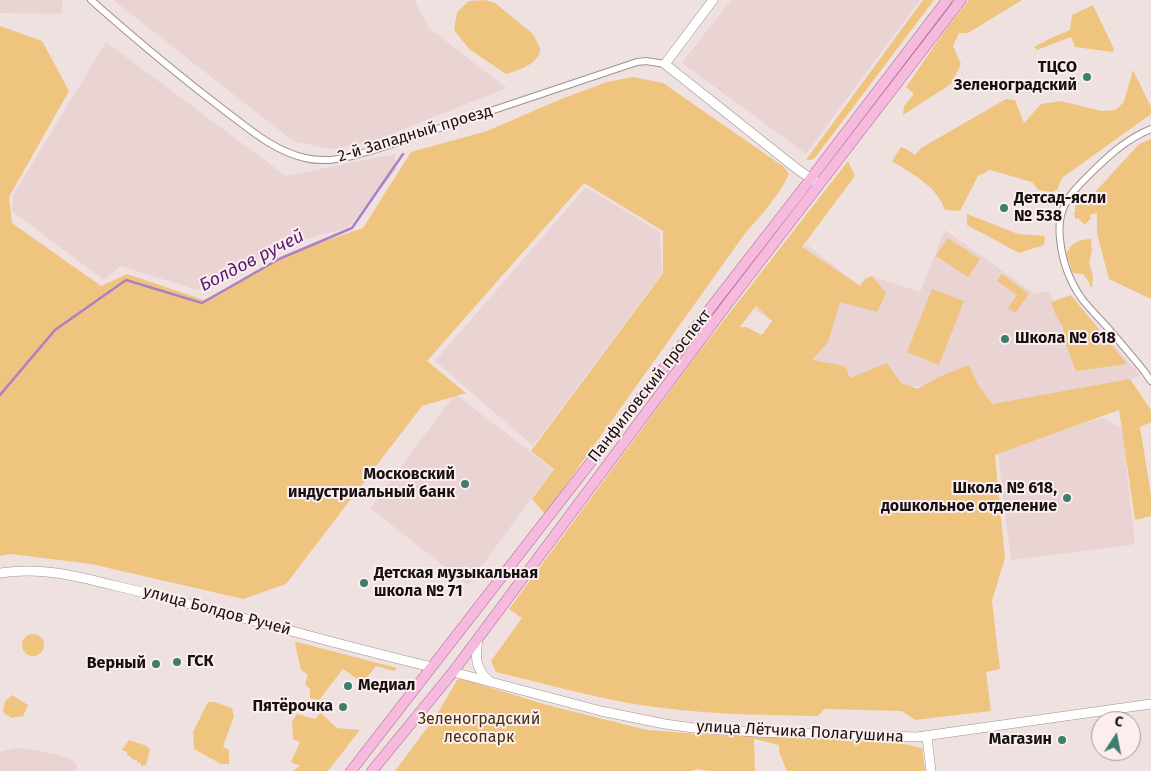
<!DOCTYPE html>
<html>
<head>
<meta charset="utf-8">
<style>
  body { margin:0 }
  #map { position:relative; width:1151px; height:771px; overflow:hidden; background:#f0e1e1; font-family:"Fira Sans",sans-serif }
  canvas { display:block }
  .north { position:absolute; left:1091px; top:711px; width:50px; height:50px; box-sizing:border-box; background:#fdeeee; border:1px solid #a19696; border-radius:50%; rotate:11deg; font-size:14px; font-weight:700; line-height:20px; text-align:center; color:#161111 }
  .north::after { content:''; display:block; margin:auto; width:18px; height:22px; background:#3c7e6e; clip-path:polygon(50% 0,100% 100%,50% 72%,0 100%) }
</style>
</head>
<body>
<div id="map">
<canvas width="1151" height="771"></canvas>
<div class="north">С</div>
</div>
<script>
const context = document.querySelector('canvas').getContext('2d');
context.lineJoin = 'round';
function fill(path, color) { context.fillStyle = color; context.fill(path, 'evenodd'); }
function strokePath(path, color, width, dash) { context.strokeStyle = color; context.lineWidth = width; context.lineCap = dash ? 'butt' : 'round'; context.setLineDash(dash || []); context.stroke(path); }
function drawText(font, color, halo, rows, align = 'center') {
  context.font = font + ' "Fira Sans",sans-serif'; context.lineWidth = 4; context.setLineDash([]); context.textBaseline = 'middle'; context.strokeStyle = halo; context.fillStyle = color; for (const [text, x, y, turn = 0] of rows) {
    context.save(); context.translate(x, y); context.rotate((+turn || 0) * Math.PI / 180); context.textAlign = isNaN(turn) ? turn : align; if (halo) context.strokeText(text, 0, 0); context.fillText(text, 0, 0); context.restore();
  }
}
fill(new Path2D(`
  M0,0H62V14L0,13Z
  M113,0H416L415,2L429,28L507,88L368,143L329,149L293,141Z
  M731,0H920L806,154L682,63Z
  M106,42L286,176L395,154L396,170L347,228L285,245L197,290L121,266L104,280L12,211L13,195Z
  M586,187L660,232L662,273L533,446L435,361Z
  M945,230L1035,294L1048,291L1054,302L1071,296L1140,375L1000,443L974,381L881,390L711,368L746,327L762,335L772,321L755,310L806,244L860,286L865,279L872,276L920,292Z
  M455,394L553,469L468,585L370,508Z
  M1103,418L1122,429L1135,543L1131,545L1011,560L998,454L1081,424Z
  M15,748L28,749L55,754L71,759L77,765L75,771H0V752Z`), '#ead3d3');
fill(new Path2D(`
  M485,0L495,3L533,34L540,48C540,51 540,54 538,56C533,66 516,71 506,74L469,49L454,30L457,12L469,1Z
  M923,0H934L814,159L810,160H806Z
  M969,0H1022L968,33H959L953,46L961,64L951,84L903,115L904,106L914,94L906,87L944,32Z
  M1093,5L1114,49L1113,52L1075,47L1071,37L1037,50L1034,47L1051,38L1070,30L1072,15Z
  M0,26L42,41L69,91L9,197L12,223L101,286L127,274L204,300L244,279L292,252L363,228L411,152L487,131L561,99L607,82L633,77L663,83L784,167L789,174C780,194 761,216 746,232L545,514L532,499L554,469L531,451L663,273V231L584,183L427,361L466,393L422,406L286,584L243,599L91,564L11,554L0,556Z
  M1133,70L1151,107V114L1062,178L1057,190L1051,192L1038,190L1032,182L990,170L978,176L960,211L945,210C937,186 912,174 892,161L901,147L908,150L915,155L921,148L1006,99L1015,100L1024,123L1041,104L1061,101L1102,111L1115,110L1124,102Z
  M1151,139V299L1109,279L1097,234V213L1089,215L1091,218L1085,225L1078,218L1075,219V215L1073,214L1075,212V206L1096,191L1139,144Z
  M848,161L855,176L802,247L860,286L865,279L872,276L886,293L877,312L840,302L828,342L812,360L845,366L850,378L887,363L901,383L917,389L941,376L969,365L977,383L992,404L1130,379L1151,410V422L1140,427L1151,495V516L1135,520L1119,410L995,455L1005,558L992,601L1000,669L986,672L991,711L915,720L902,711L824,709L818,716C756,715 695,714 634,704C588,696 542,683 496,672L491,661L522,618L509,609L696,356ZM756,306L772,321L762,335L746,327H740Z
  M967,214L1018,234L1045,236L1044,245L1019,253L967,225Z
  M948,238L980,259L968,277L936,256Z
  M1091,239L1092,251L1089,262L1093,276L1092,288L1090,286L1089,282L1083,274L1073,273L1066,254C1073,242 1077,240 1091,239Z
  M1002,274L1029,294L1015,313L1008,308L1017,295L997,281Z
  M932,289L964,301L939,365L907,352Z
  M1071,295L1127,364L1076,371L1065,342L1063,327L1055,313L1051,302Z
  M22 645a11 11 0 1 1 22 0a11 11 0 1 1-22 0Z
  M297,642L397,668L394,671L376,666L363,683L343,669L319,700L310,698V689L305,684L308,675L301,670L295,644Z
  M462,679L547,705L647,730L700,734L870,739L910,745L916,747L922,748L925,771H787L779,752V745L754,739L755,771H708L698,769L691,771H395L436,716L457,680Z
  M12,695L28,705L23,716L11,718L3,712L5,701Z
  M208,702H214L232,708L234,716L223,747L229,750V764H221L194,749L193,732Z
  M321,713L337,728L360,730L328,771H293L300,766L291,762L300,742L293,739L292,721L297,714L315,719Z
  M129,740L147,746L150,750L146,765L141,766L140,762L137,763V760H133V758L132,759L130,756L127,755V752L122,750Z`), '#efc47e');
strokePath(new Path2D(`
  M0,395L55,330L126,280L202,303L279,259L352,228L403,154`), '#ab80c5', 2.5);
const street = new Path2D(`
  M91,0C134,38 178,75 224,110C249,129 274,151 305,158C330,164 353,156 377,149L637,62L646,61L665,64
  M1151,129C1126,139 1107,157 1088,176C1078,186 1068,196 1063,209C1059,219 1059,229 1060,239C1062,260 1070,282 1082,299C1090,309 1099,318 1107,327C1120,342 1132,356 1144,371L1151,381`);
const secondary = new Path2D(`
  M713,0L665,64L797,169L819,184
  M0,573C40,567 73,575 112,585C138,591 164,597 190,604C271,625 351,648 432,667
  M478,639C475,658 475,669 490,682
  M453,672L601,711L665,724L694,728L756,732L917,737L1151,704
  M927,737L931,771`);
const primary = new Path2D(`
  M351,771L802,190L947,0
  M372,771L453,672L725,307L961,0`);
strokePath(street, '#9f9191', 8);
strokePath(secondary, '#9f9191', 10);
strokePath(primary, '#a56189', 11);
strokePath(street, '#fff', 6);
strokePath(secondary, '#fff', 9);
strokePath(primary, '#f7badf', 10);
for (const [x, y, r, color] of [
  [1087,77,5,"#3c7e6e"],
  [1004,208,5,"#3c7e6e"],
  [1005,339,5,"#3c7e6e"],
  [465,484,5,"#3c7e6e"],
  [1067,498,5,"#3c7e6e"],
  [364,583,5,"#3c7e6e"],
  [177,662,5,"#3c7e6e"],
  [156,664,5,"#3c7e6e"],
  [348,686,5,"#3c7e6e"],
  [343,707,5,"#3c7e6e"],
  [1062,740,5,"#3c7e6e"]
]) { const dot = new Path2D(); dot.arc(x, y, r, 0, 2 * Math.PI); context.fillStyle = color; context.fill(dot); strokePath(dot, '#fdeeee', 2); }
drawText('bold 16px', '#161111', '#fdeeee', [
  ["ТЦСО",1077,68],
  ["Зеленоградский",1077,86],
  ["Детсад-ясли",1014,199,"left"],
  ["№ 538",1014,217,"left"],
  ["Школа № 618",1015,339,"left"],
  ["Московский",455,475],
  ["индустриальный банк",455,493],
  ["Школа № 618,",1057,489],
  ["дошкольное отделение",1057,507],
  ["Детская музыкальная",374,574,"left"],
  ["школа № 71",374,592,"left"],
  ["ГСК",187,662,"left"],
  ["Верный",146,664],
  ["Медиал",358,686,"left"],
  ["Пятёрочка",333,707],
  ["Магазин",1052,740]
], 'right');
drawText('16px', '#161111', '#fdeeee', [
  ["2-й Западный проезд",415,134,-17],
  ["Панфиловский проспект",650,386,-52],
  ["улица Болдов Ручей",217,611,15],
  ["улица Лётчика Полагушина",800,732,3]
]);
drawText('16px', '#43300e', '#fdeeee', [
  ["Зеленоградский",479,720],
  ["лесопарк",479,738]
]);
drawText('italic 18px', '#571f72', '#fdeeee', [
  ["Болдов ручей",252,261,-27]
]);
</script>
</body>
</html>
